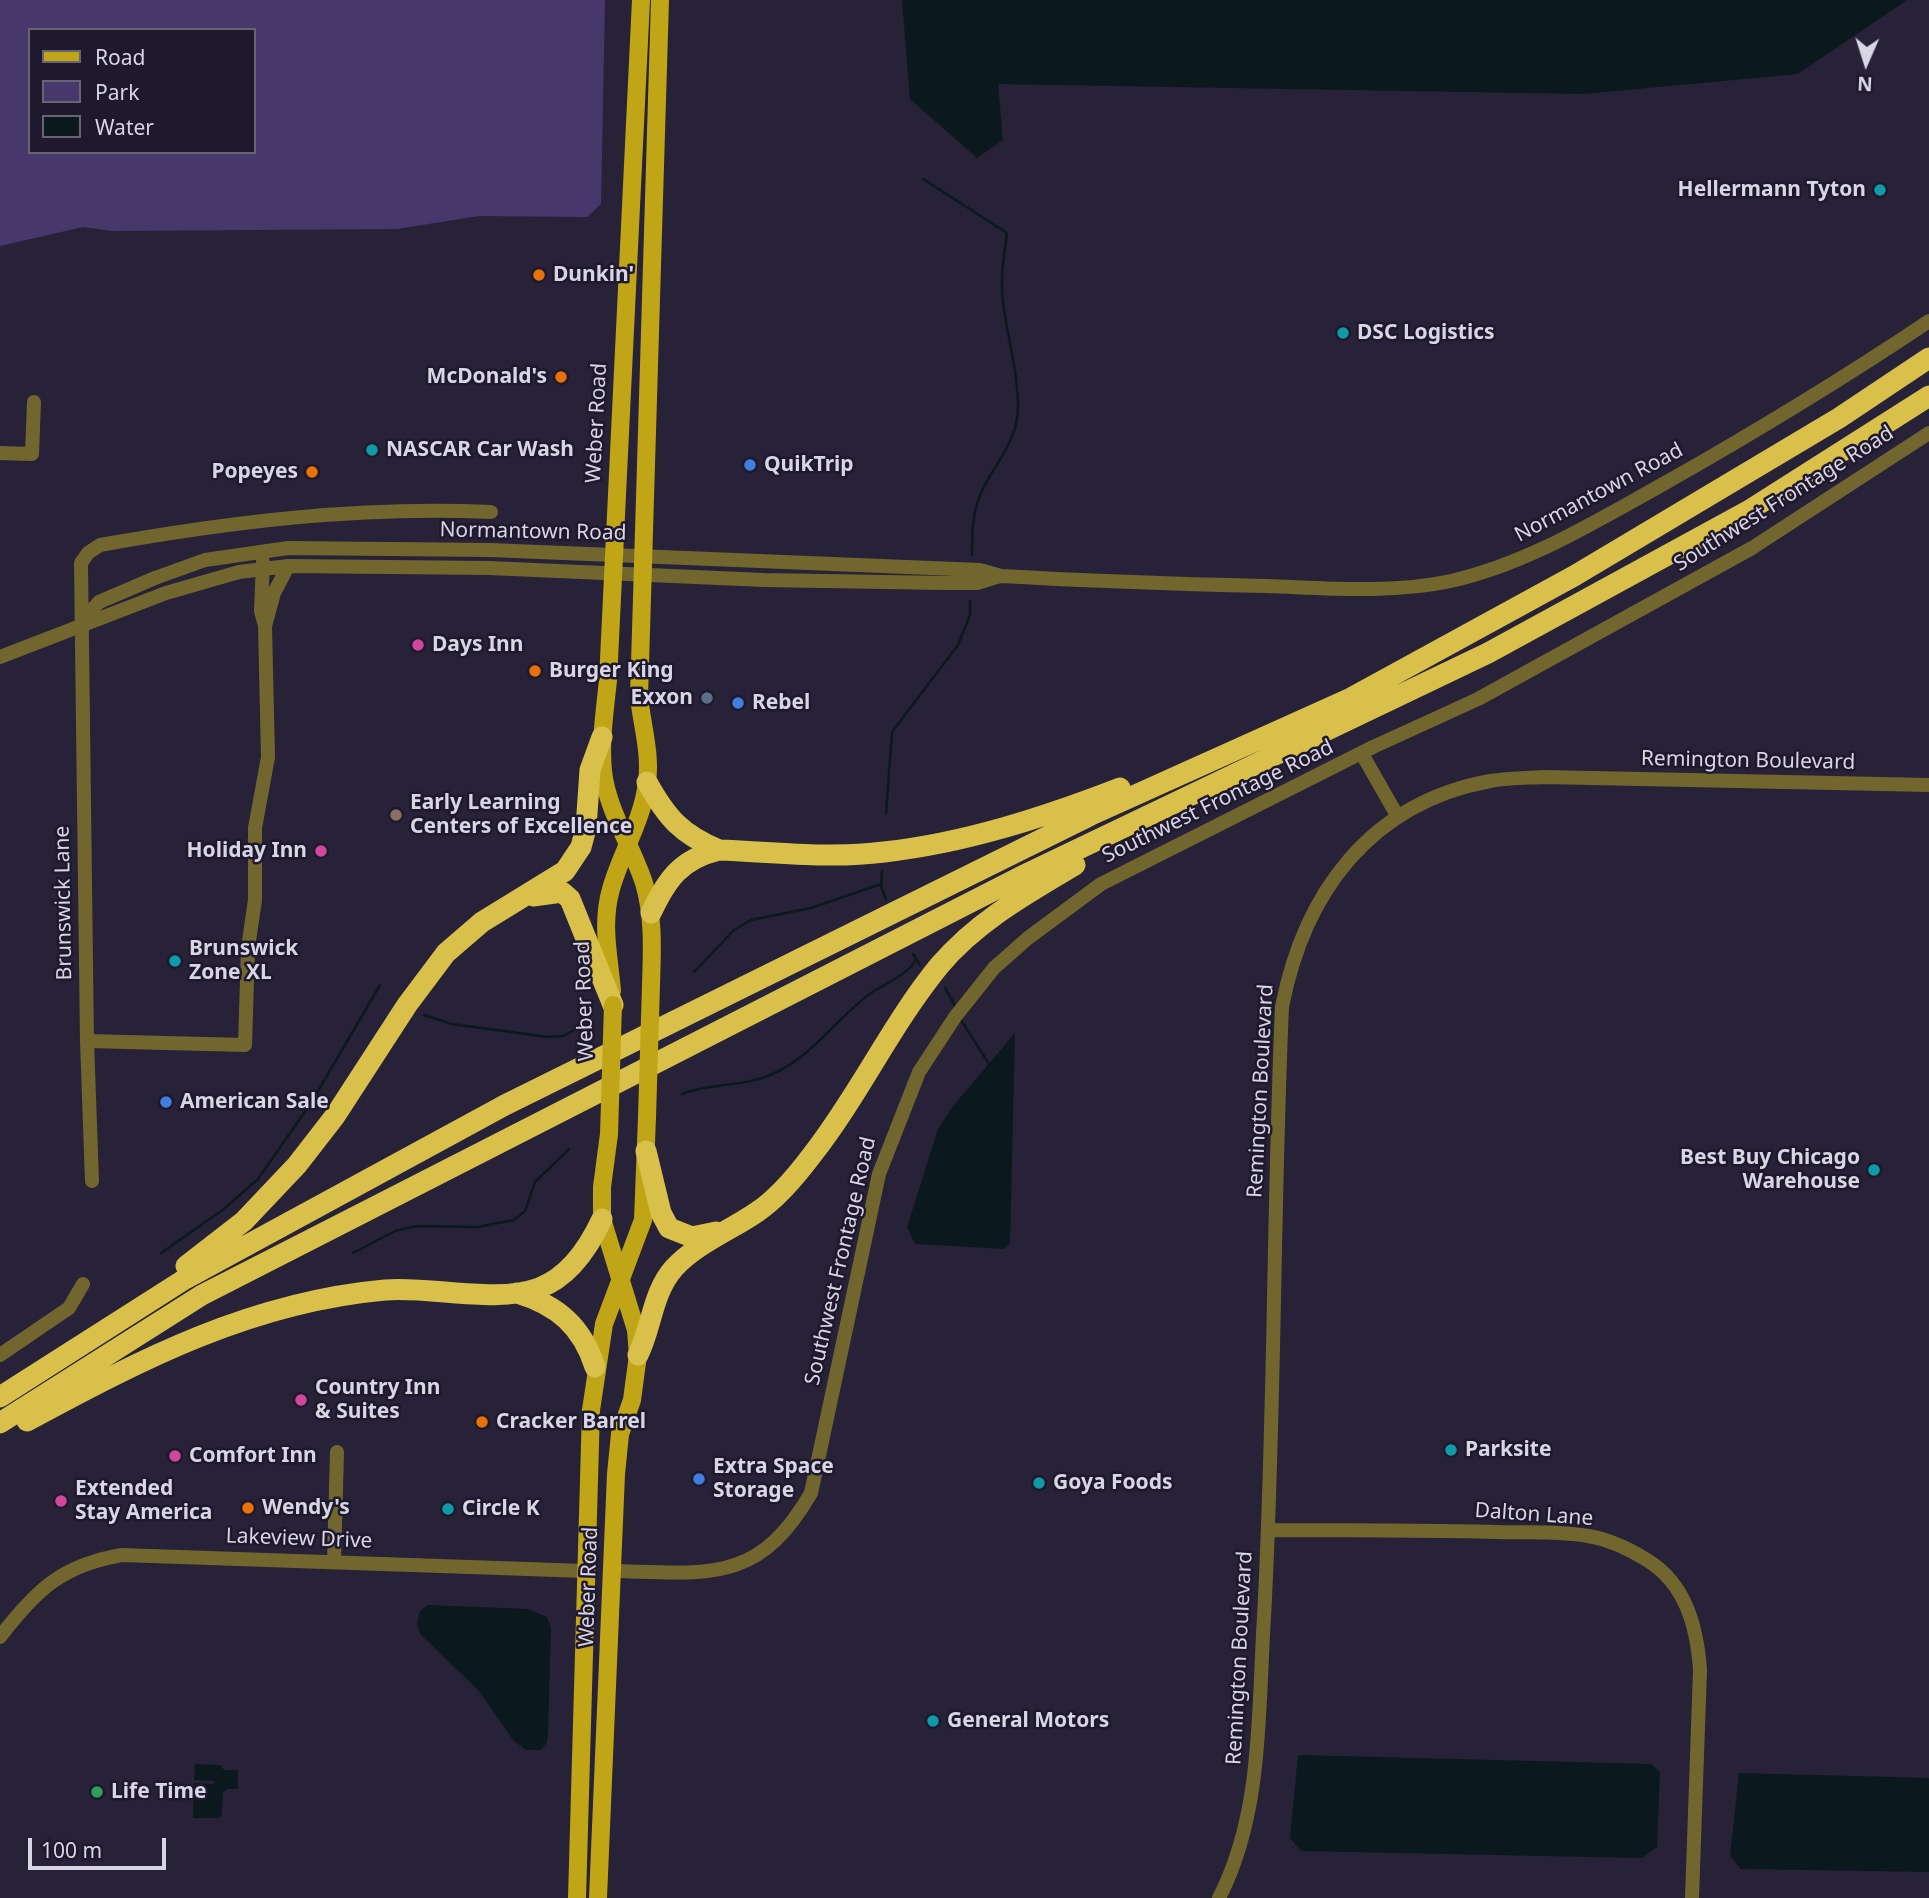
<!DOCTYPE html>
<html>
<head>
<meta charset="utf-8">
<style>
  body { margin:0 }
  #map { position:relative; width:1929px; height:1898px; overflow:hidden; background:#272237; font-family:"Noto Sans",sans-serif }
  canvas { display:block }
  .legend { position:absolute; left:28px; top:28px; width:228px; height:126px; box-sizing:border-box; background:#1e192d; border:2px solid #686476; margin:0; padding:9px 12px; list-style:none; font-size:21px; color:#d8d5e4 }
  .legend li { display:flex; align-items:center; gap:14px; height:35px }
  .legend b { width:35px; border:2px solid #686476 }
  .north { position:absolute; left:1831px; top:28px; width:70px; height:70px; -webkit-text-stroke:5px #1e192d; paint-order:stroke; rotate:183deg; font-size:19px; font-weight:700; line-height:28px; text-align:center; color:#d8d5e4 }
  .north::after { content:''; display:block; margin:auto; width:24px; height:32px; background:#d8d5e4; clip-path:polygon(50% 0,100% 100%,50% 72%,0 100%) }
  .scale { position:absolute; left:28px; top:1838px; width:138px; height:32px; box-sizing:border-box; border:4px solid #d8d5e4; border-top:0; padding-left:9px; font-size:21px; line-height:24px; white-space:nowrap; color:#d8d5e4; -webkit-text-stroke:5px #1e192d; paint-order:stroke }
</style>
</head>
<body>
<div id="map">
<canvas width="1929" height="1898"></canvas>
<ul class="legend">
<li><b style="height:9px;background:#c0a616"></b>Road</li>
<li><b style="height:19px;background:#46386a"></b>Park</li>
<li><b style="height:19px;background:#0b191e"></b>Water</li>
</ul>
<div class="north">N</div>
<div class="scale">100 m</div>
</div>
<script>
const context = document.querySelector('canvas').getContext('2d');
context.lineJoin = 'round';
function fill(path, color) { context.fillStyle = color; context.fill(path, 'evenodd'); }
function strokePath(path, color, width, dash) { context.strokeStyle = color; context.lineWidth = width; context.lineCap = dash ? 'butt' : 'round'; context.setLineDash(dash || []); context.stroke(path); }
function drawText(font, color, halo, rows, align = 'center') {
  context.font = font + ' "Noto Sans",sans-serif'; context.lineWidth = 5; context.setLineDash([]); context.textBaseline = 'middle'; context.strokeStyle = halo; context.fillStyle = color; for (const [text, x, y, turn = 0] of rows) {
    context.save(); context.translate(x, y); context.rotate((+turn || 0) * Math.PI / 180); context.textAlign = isNaN(turn) ? turn : align; if (halo) context.strokeText(text, 0, 0); context.fillText(text, 0, 0); context.restore();
  }
}
fill(new Path2D(`
  M0,0H605L601,204L587,217L479,216L397,229L112,231L83,227L0,246ZM30,30H254V152H30Z`), '#46386a');
fill(new Path2D(`
  M902,0H1907L1798,74L1583,94L998,84L1003,140L977,158L910,99Z
  M1015,1033L1010,1244L1004,1249L915,1244L907,1227L938,1129L953,1106Z
  M428,1605L528,1609L547,1617L551,1628L548,1731L547,1742L541,1750H526L514,1741L478,1690L420,1634L417,1623L420,1611Z
  M1298,1755L1651,1764L1660,1772L1657,1847L1642,1858L1301,1851L1290,1838Z
  M195,1764L220,1765L224,1770H238V1789H227L223,1792L222,1815L218,1818H193L194,1783L214,1784V1781L194,1780Z
  M1739,1773L1929,1778V1872L1741,1869L1730,1856Z`), '#0b191e');
strokePath(new Path2D(`
  M923,179L1007,233C1004,255 1000,279 1003,302C1007,336 1018,371 1018,407C1018,442 994,464 981,493C972,514 972,533 972,555
  M886,814L892,732L958,645L970,615V601
  M882,871L881,886L886,899
  M913,954L920,965
  M694,972L734,930L751,920L811,908L881,884
  M945,988L956,1007
  M424,1015L452,1024L548,1037L563,1036L578,1028
  M961,1020L989,1064
  M682,1094C710,1083 742,1087 770,1075C813,1058 837,1016 874,991C887,983 910,973 916,959
  M161,1253L224,1209L258,1179L311,1103L380,985
  M353,1253L395,1231L416,1226L478,1227L514,1220L525,1211L535,1182L569,1149`), '#0b191e', 2.5);
strokePath(new Path2D(`
  M0,453L32,454L34,402
  M81,623L99,602L155,578L205,560L288,548L490,550L980,570L1001,576C1089,581 1177,584 1266,586C1326,588 1391,594 1451,581C1526,564 1591,524 1658,487C1750,435 1841,380 1929,321
  M265,626L274,593L288,566
  M0,657L166,593L239,572L288,566L489,568L764,580L944,583H977L1000,576
  M1362,754L1398,817
  M87,1041L245,1045L248,948L255,900V828L268,757L265,626L261,611L263,562
  M92,1181L87,1041L81,563L88,553L100,545C229,522 359,506 491,512
  M0,1355L69,1308L83,1284
  M1268,1530C1345,1530 1421,1530 1497,1532C1527,1533 1559,1531 1588,1536C1608,1539 1629,1549 1647,1560C1686,1584 1697,1627 1700,1670L1692,1898
  M334,1561L337,1452
  M613,1571C708,1573 758,1585 811,1493L879,1174L919,1072L955,1017L994,968L1028,938L1101,884L1373,747L1478,699L1752,548L1929,433
  M0,1637C36,1590 62,1565 122,1555L585,1571
  M1219,1898C1263,1813 1258,1710 1264,1617C1275,1414 1273,1210 1282,1007C1304,893 1370,803 1490,781C1507,778 1526,778 1544,777L1929,785`), '#72662f', 14);
strokePath(new Path2D(`
  M641,0L608,680C605,710 600,741 603,771C607,810 632,846 644,883C654,917 652,951 651,985
  M612,991C609,956 601,924 611,889C621,853 643,820 647,782C651,754 642,725 639,697L660,0
  M577,1898L591,1410L604,1324L643,1220L647,1117
  M598,1898L616,1474L620,1434L632,1400L638,1355L636,1330L602,1219V1187L609,1134`), '#c0a616', 18);
strokePath(new Path2D(`
  M647,782C667,818 681,834 719,850
  M533,896L562,892L570,899L613,1005
  M651,913C667,879 681,859 719,850C773,852 830,859 884,852C965,843 1045,817 1120,788
  M646,1151L661,1213L669,1228L692,1237L716,1232
  M186,1266L244,1221L297,1165L335,1116L407,1005L446,953L482,922L565,871L581,847L586,828L590,770L602,737
  M517,1293C557,1305 582,1326 595,1367
  M638,1355C652,1327 652,1293 674,1268C696,1244 731,1230 757,1212C778,1198 797,1175 812,1155C859,1095 891,1025 939,966C976,922 1026,894 1075,865
  M0,1397L185,1279L505,1105L1091,815L1351,698L1574,576L1839,418L1929,358
  M27,1421C142,1359 251,1302 385,1290C432,1286 495,1304 539,1288C569,1277 589,1247 602,1219
  M0,1423L202,1295L1020,877L1488,653L1748,511L1929,396`), '#d8c04b', 21);
strokePath(new Path2D(`
  M647,1117L651,985
  M609,1134L613,1005`), '#c0a616', 18);
for (const [x, y, r, color] of [
  [1880,190,7,"#0f9aa8"],
  [539,275,7,"#e8710a"],
  [1343,333,7,"#0f9aa8"],
  [561,377,7,"#e8710a"],
  [372,450,7,"#0f9aa8"],
  [750,465,7,"#3f7fe0"],
  [312,472,7,"#e8710a"],
  [418,645,7,"#d1479c"],
  [535,671,7,"#e8710a"],
  [707,698,7,"#5c6f8a"],
  [738,703,7,"#3f7fe0"],
  [396,815,7,"#8d6e63"],
  [321,851,7,"#d1479c"],
  [175,961,7,"#0f9aa8"],
  [166,1102,7,"#3f7fe0"],
  [1874,1170,7,"#0f9aa8"],
  [301,1400,7,"#d1479c"],
  [482,1422,7,"#e8710a"],
  [1451,1450,7,"#0f9aa8"],
  [175,1456,7,"#d1479c"],
  [699,1479,7,"#3f7fe0"],
  [1039,1483,7,"#0f9aa8"],
  [61,1501,7,"#d1479c"],
  [248,1508,7,"#e8710a"],
  [448,1509,7,"#0f9aa8"],
  [933,1721,7,"#0f9aa8"],
  [97,1792,7,"#2e9e5b"]
]) { const dot = new Path2D(); dot.arc(x, y, r, 0, 2 * Math.PI); context.fillStyle = color; context.fill(dot); strokePath(dot, '#1e192d', 2.5); }
drawText('bold 21px', '#d8d5e4', '#1e192d', [
  ["Hellermann Tyton",1866,190,"right"],
  ["Dunkin'",553,275],
  ["DSC Logistics",1357,333],
  ["McDonald's",547,377,"right"],
  ["NASCAR Car Wash",386,450],
  ["QuikTrip",764,465],
  ["Popeyes",298,472,"right"],
  ["Days Inn",432,645],
  ["Burger King",549,671],
  ["Exxon",693,698,"right"],
  ["Rebel",752,703],
  ["Early Learning",410,803],
  ["Centers of Excellence",410,827],
  ["Holiday Inn",307,851,"right"],
  ["Brunswick",189,949],
  ["Zone XL",189,973],
  ["American Sale",180,1102],
  ["Best Buy Chicago",1860,1158,"right"],
  ["Warehouse",1860,1182,"right"],
  ["Country Inn",315,1388],
  ["& Suites",315,1412],
  ["Cracker Barrel",496,1422],
  ["Parksite",1465,1450],
  ["Comfort Inn",189,1456],
  ["Extra Space",713,1467],
  ["Storage",713,1491],
  ["Goya Foods",1053,1483],
  ["Extended",75,1489],
  ["Stay America",75,1513],
  ["Wendy's",262,1508],
  ["Circle K",462,1509],
  ["General Motors",947,1721],
  ["Life Time",111,1792]
], 'left');
drawText('21px', '#d8d5e4', '#1e192d', [
  ["Weber Road",597,423,-87],
  ["Normantown Road",1599,493,-28],
  ["Southwest Frontage Road",1784,499,-32],
  ["Normantown Road",533,532,1],
  ["Remington Boulevard",1748,761,1],
  ["Southwest Frontage Road",1218,802,-26],
  ["Brunswick Lane",64,903,-91],
  ["Weber Road",585,1001,-92],
  ["Remington Boulevard",1261,1091,-87],
  ["Southwest Frontage Road",841,1261,-77],
  ["Dalton Lane",1534,1515,4],
  ["Lakeview Drive",299,1539,2],
  ["Weber Road",589,1587,-88],
  ["Remington Boulevard",1240,1658,-87]
]);
</script>
</body>
</html>
